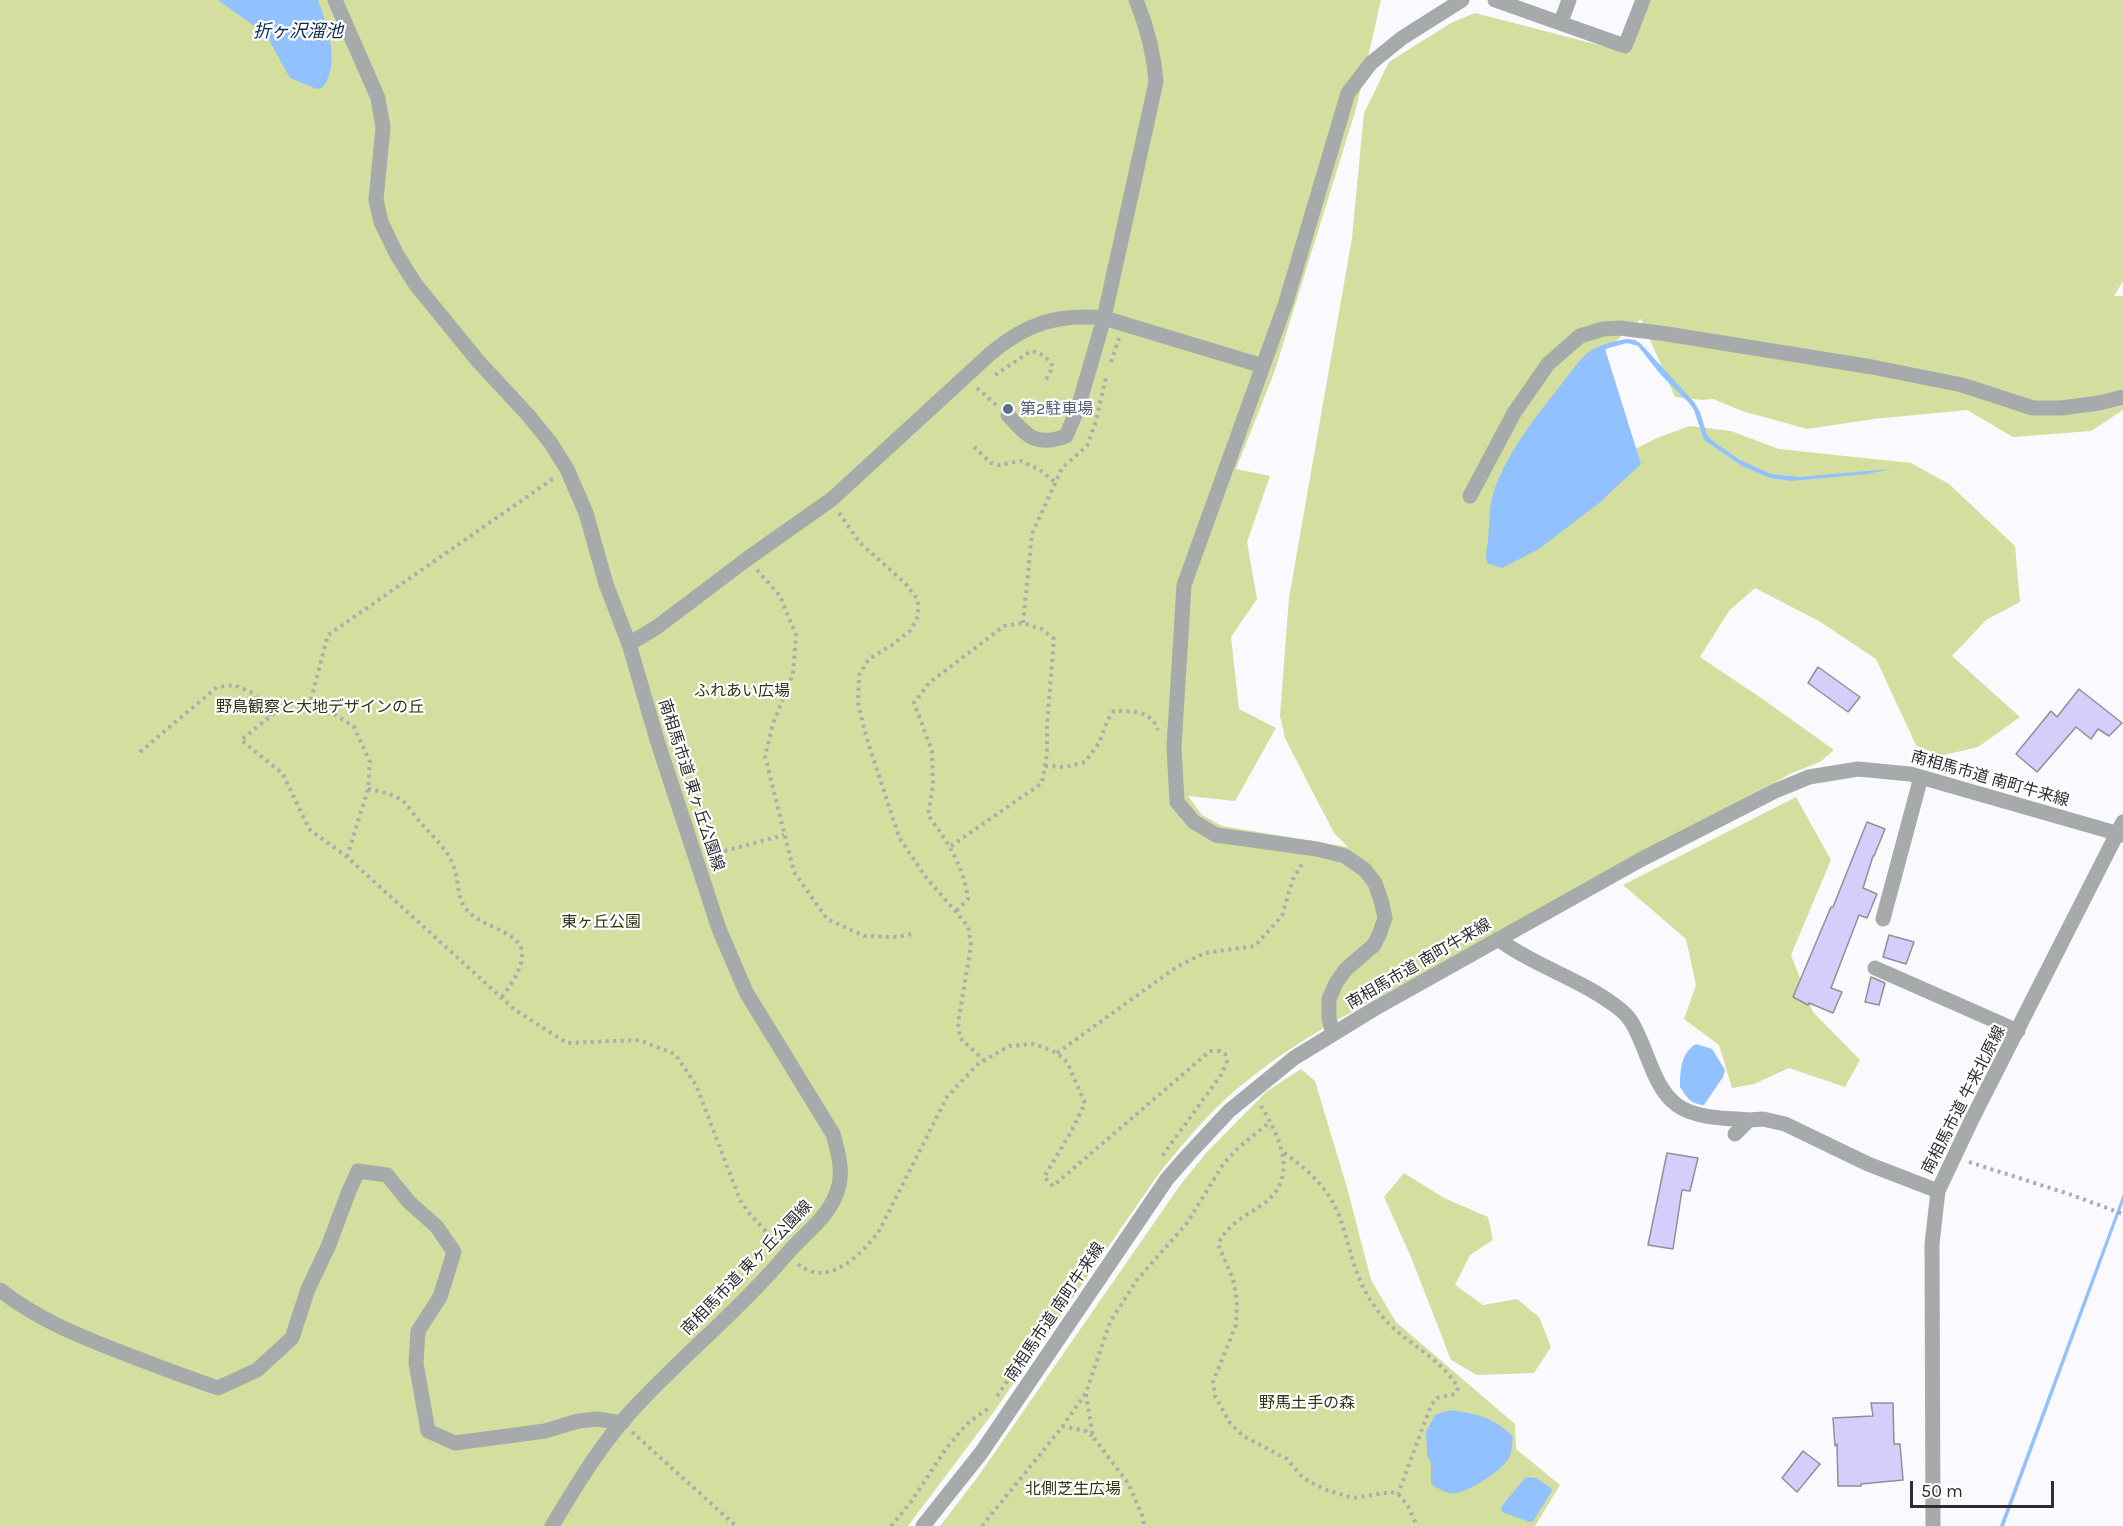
<!DOCTYPE html>
<html>
<head>
<meta charset="utf-8">
<style>
  body { margin:0 }
  #map { position:relative; width:2123px; height:1526px; overflow:hidden; background:#f9f9fe; font-family:Karla,sans-serif }
  canvas { display:block }
  .scale { position:absolute; left:1910px; top:1481px; width:144px; height:27px; box-sizing:border-box; border:3px solid #2e2d30; border-top:0; padding-left:8px; font-size:18px; line-height:21px; white-space:nowrap; color:#2e2d30; -webkit-text-stroke:4px #fff; paint-order:stroke }
</style>
</head>
<body>
<div id="map">
<canvas width="2123" height="1526"></canvas>
<div class="scale">50 m</div>
</div>
<script>
const context = document.querySelector('canvas').getContext('2d');
context.lineJoin = 'round';
function fill(path, color) { context.fillStyle = color; context.fill(path, 'evenodd'); }
function strokePath(path, color, width, dash) { context.strokeStyle = color; context.lineWidth = width; context.lineCap = dash ? 'butt' : 'round'; context.setLineDash(dash || []); context.stroke(path); }
function drawText(font, color, halo, rows, align = 'center') {
  context.font = font + ' Karla,"Noto Sans JP",sans-serif'; context.lineWidth = 4.5; context.setLineDash([]); context.textBaseline = 'middle'; context.strokeStyle = halo; context.fillStyle = color; for (const [text, x, y, turn = 0] of rows) {
    context.save(); context.translate(x, y); context.rotate((+turn || 0) * Math.PI / 180); context.textAlign = isNaN(turn) ? turn : align; if (halo) context.strokeText(text, 0, 0); context.fillText(text, 0, 0); context.restore();
  }
}
fill(new Path2D(`
  M0,0H1381L1356,109L1274,373L1236,469L1270,476L1247,542L1257,599L1231,637L1239,709L1276,728L1235,801L1188,796L1202,815L1222,826L1348,847L1334,833L1307,781L1285,738L1280,716L1289,598L1352,238L1364,113L1389,62L1451,23L1475,13L1626,52L1650,0H2123V281L2114,296H2123V410L2091,431L2013,437L1967,410L1874,419L1807,429L1742,411L1713,399L1702,400L1675,397L1641,319L1590,364L1615,459L1659,437L1690,426L1731,431L1779,449L1911,463L1949,484L2015,546L2020,602L1986,620L1952,656L2020,717L1978,747L1940,756L1916,745L1876,659L1819,621L1755,588L1729,611L1700,657L1764,700L1834,750L1820,762L1792,773C1691,827 1591,884 1490,939C1408,984 1321,1021 1248,1080C1214,1106 1187,1139 1160,1172L993,1413L908,1526H0Z
  M1796,797L1831,860L1791,955L1813,1012L1860,1060L1845,1087L1789,1068L1754,1084L1732,1088L1719,1045L1684,1019L1696,985L1686,939L1623,885Z
  M1301,1069L1315,1081L1348,1191L1371,1280L1396,1322L1515,1424L1516,1449L1560,1485L1535,1526H940L977,1478L1181,1184L1207,1152L1266,1092Z
  M1404,1173L1444,1198L1488,1217L1493,1240L1470,1255L1455,1285L1483,1305L1517,1299L1539,1317L1551,1347L1534,1373L1477,1375L1451,1360L1411,1257L1384,1197Z`), '#d4de9f');
fill(new Path2D(`
  M218,0H318C327,26 341,62 323,87L317,89L290,78L269,40L257,28Z
  M1627,339L1635,340L1641,344L1694,402L1700,412L1707,435L1714,442L1740,460L1771,474L1799,477L1891,469L1867,474L1791,481L1770,478L1742,466L1704,440L1694,410L1689,403L1661,375L1638,346L1627,343L1605,349L1641,464L1599,503L1539,549L1502,568L1487,563L1486,554C1490,536 1488,510 1493,494C1506,453 1537,415 1564,381C1572,371 1580,357 1592,350C1602,344 1615,341 1627,339Z
  M1696,1044L1712,1049L1725,1070L1723,1077L1704,1105C1690,1104 1687,1097 1680,1087C1680,1070 1681,1053 1696,1044Z
  M2123,1194V1203L2004,1526H2000Z
  M1450,1410C1476,1414 1495,1417 1513,1437C1512,1443 1512,1450 1510,1456C1504,1469 1472,1490 1457,1493C1447,1495 1439,1489 1431,1484V1464L1427,1454L1426,1432L1435,1415Z
  M1526,1477L1536,1478L1551,1488L1552,1491L1533,1521L1530,1522L1502,1512L1501,1507Z`), '#91c1fe');
const building = new Path2D(`
  M1818,667L1860,697L1848,712L1808,683Z
  M2079,689L2122,723L2109,736L2098,729L2091,739L2076,727L2037,772L2016,754L2051,711L2057,717Z
  M1867,822L1885,829L1874,856H1873L1863,888L1877,894L1867,918L1859,915L1831,988L1842,992L1833,1013L1809,1003L1808,1005L1793,997L1831,907H1833Z
  M1889,935L1914,942L1906,964L1883,957Z
  M1871,977L1885,983L1879,1005L1865,1002Z
  M1667,1153L1698,1158L1690,1191L1682,1190L1673,1249L1648,1245Z
  M1871,1403H1893L1894,1444H1900L1903,1480L1861,1484V1486H1838L1837,1444L1835,1446L1833,1418L1873,1416Z
  M1803,1451L1820,1464L1797,1492L1782,1478Z`);
fill(building, '#d3cefa');
strokePath(building, '#909096', 1.5);
strokePath(new Path2D(`
  M1111,362L1119,338
  M995,375L1031,351C1041,353 1048,357 1053,367L1046,379
  M977,388L996,405
  M974,447L991,463L999,465L1021,461L1040,470L1055,482
  M839,513L860,543L905,583L918,600V616L910,631L892,645L869,659L859,675L858,703L866,736L899,837L924,875L968,926L971,946L958,1023L960,1038L984,1060
  M757,570L780,596L796,635L793,674L773,724L765,756L794,872L827,919L864,936L897,937L912,934
  M1023,623L1032,534L1062,468L1087,446L1095,424L1106,378
  M309,707L328,635L554,478
  M140,752L217,687L234,685L253,693L271,716
  M1045,766L1066,767L1085,762L1099,743L1107,721L1114,711C1131,711 1151,710 1158,730
  M368,789C380,791 393,794 403,801C409,807 415,816 420,822C434,838 449,850 455,870C459,884 457,898 466,909C480,927 515,930 521,948C526,966 511,984 501,998
  M951,846L1042,783L1047,754V725L1054,639L1042,629L1023,623L1004,626L929,683L914,703L932,751L933,785L928,815C947,841 964,866 968,899L955,912
  M710,855L784,835
  M347,857L368,789L370,762L354,727L336,715L287,703L241,740L283,774L309,829L347,857L515,1010L567,1043L639,1040L675,1054L696,1085L740,1200L748,1212L776,1242
  M1057,1053L1178,966L1205,953L1255,946L1282,916L1293,879L1302,864
  M1261,1106C1280,1137 1300,1178 1262,1205C1245,1216 1227,1225 1218,1244L1233,1279L1237,1300L1236,1325L1213,1382L1215,1396L1230,1423L1243,1436L1287,1459L1303,1478L1326,1490L1353,1498L1391,1492L1398,1494L1408,1506L1417,1526
  M1284,1153C1308,1169 1330,1190 1340,1218C1350,1247 1355,1279 1373,1304C1380,1314 1388,1324 1398,1332C1418,1349 1445,1364 1458,1388L1455,1394L1437,1398L1431,1405L1398,1494
  M1969,1162L2072,1195L2123,1214
  M798,1264C828,1289 861,1255 879,1231L947,1097L978,1064L1009,1046L1033,1044L1043,1047L1057,1053L1067,1062L1085,1103L1071,1132L1044,1177L1053,1186L1210,1051H1220L1225,1054L1227,1061L1221,1075L1160,1159
  M1086,1394L1093,1437L1128,1483L1143,1517L1144,1526
  M997,1396L1028,1351
  M1062,1426L1086,1431L1092,1436
  M632,1432L736,1526
  M891,1526L911,1502L945,1450L959,1433L969,1422L989,1408
  M982,1526L1059,1431L1086,1393L1110,1322L1137,1280L1187,1223L1224,1163L1238,1148L1270,1122`), '#acabb0', 4, [3, 4.5]);
strokePath(new Path2D(`
  M335,0L378,98L383,127L376,200L381,222L397,255L416,285L478,361L528,415L550,442L567,469L586,513L606,584L629,644L658,743L719,929L746,992L833,1134C839,1155 845,1176 835,1197C825,1220 802,1236 786,1255C741,1308 686,1353 638,1404C604,1439 577,1484 552,1526
  M1495,0L1625,46L1643,0
  M1561,22L1569,0
  M1008,415C1028,437 1036,447 1066,436L1078,408L1104,318L1156,82C1154,53 1147,27 1136,0
  M1470,496L1514,413L1548,364L1580,336L1603,329L1620,328L1667,334L1872,367L1962,385L2033,408H2061L2099,403L2123,397
  M629,644L657,627L747,559L832,499L990,354C1025,324 1058,313 1104,318L1263,366
  M1883,919L1921,777
  M1498,939C1537,968 1585,980 1622,1011C1633,1020 1637,1033 1643,1046C1651,1066 1659,1092 1677,1105C1696,1119 1727,1118 1749,1120
  M1875,968L2018,1031
  M1333,1034L1329,1018V999L1336,983L1346,969L1374,945L1379,935L1385,918L1381,900L1375,883L1365,870L1345,856L1317,849L1216,835L1194,822L1177,802L1174,747L1184,585L1286,302L1348,93L1371,63L1402,38L1462,0
  M1735,1134L1749,1120L1763,1119L1785,1124L1868,1164L1938,1191
  M0,1290C37,1319 79,1336 123,1353C154,1365 186,1377 218,1388L257,1370L292,1338L308,1289L328,1247L349,1191L358,1171L387,1175L409,1202L437,1227L454,1252L440,1297L418,1331L416,1363L428,1431L455,1443L545,1431L578,1421L597,1419L622,1423
  M923,1526L981,1453L1167,1179L1188,1155L1229,1111L1294,1058L1374,1009L1642,859L1775,791L1809,777L1858,769L1910,774L2123,835
  M1933,1526L1932,1244L1938,1191L1972,1119L2123,822`), '#a6aaab', 15);
for (const [x, y, r, color] of [
  [1008,409,6,"#5c6f8a"]
]) { const dot = new Path2D(); dot.arc(x, y, r, 0, 2 * Math.PI); context.fillStyle = color; context.fill(dot); strokePath(dot, '#fff', 2); }
drawText('16px', '#4e5e75', '#fff', [
  ["第2駐車場",1020,409]
], 'left');
drawText('16px', '#313513', '#fff', [
  ["ふれあい広場",742,691],
  ["野鳥観察と大地デザインの丘",320,707],
  ["東ヶ丘公園",601,922],
  ["野馬土手の森",1307,1403],
  ["北側芝生広場",1073,1489]
]);
drawText('16px', '#2e2d30', '#fff', [
  ["南相馬市道 南町牛来線",1990,779,16],
  ["南相馬市道 東ヶ丘公園線",691,785,72],
  ["南相馬市道 南町牛来線",1419,964,-30],
  ["南相馬市道 牛来北原線",1964,1100,-63],
  ["南相馬市道 東ヶ丘公園線",747,1268,-46],
  ["南相馬市道 南町牛来線",1055,1312,-56]
]);
drawText('italic 18px', '#0a2b51', '#fff', [
  ["折ヶ沢溜池",298,32]
]);
</script>
</body>
</html>
